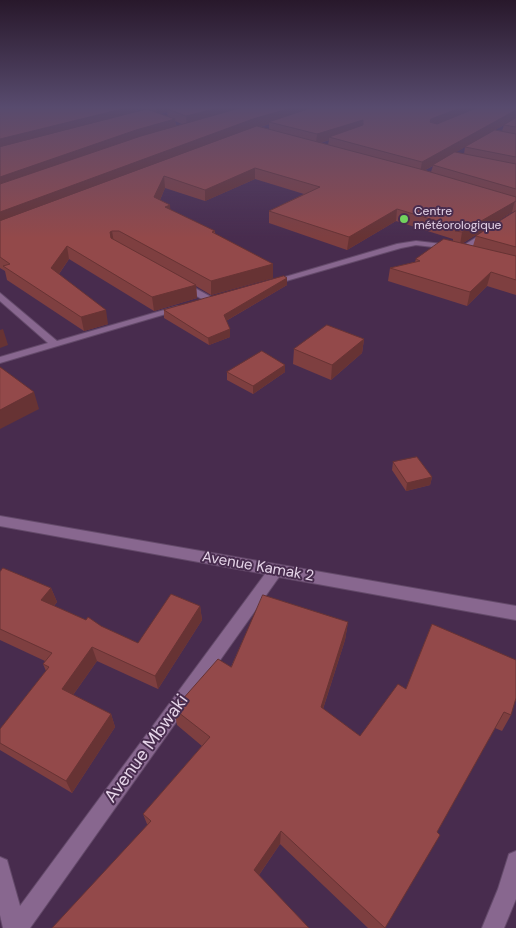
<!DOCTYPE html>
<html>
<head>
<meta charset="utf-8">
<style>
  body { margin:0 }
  canvas { display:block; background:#482c4e }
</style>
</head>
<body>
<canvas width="516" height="928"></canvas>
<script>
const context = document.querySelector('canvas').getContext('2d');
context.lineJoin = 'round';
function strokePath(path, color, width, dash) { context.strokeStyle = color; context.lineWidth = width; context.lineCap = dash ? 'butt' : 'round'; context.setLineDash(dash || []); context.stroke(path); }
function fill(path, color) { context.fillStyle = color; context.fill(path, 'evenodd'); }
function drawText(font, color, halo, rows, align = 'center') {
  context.font = font + ' "DM Sans",sans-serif'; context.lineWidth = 4; context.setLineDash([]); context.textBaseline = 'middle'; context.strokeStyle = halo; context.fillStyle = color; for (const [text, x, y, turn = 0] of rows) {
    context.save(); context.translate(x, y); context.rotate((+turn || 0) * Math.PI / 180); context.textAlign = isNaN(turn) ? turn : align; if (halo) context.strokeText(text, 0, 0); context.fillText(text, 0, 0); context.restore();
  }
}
const minor = new Path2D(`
  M513,214H516V219L465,251L458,249Z
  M416,241L451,245L455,247L451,249L416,245L401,248L272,285L268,282L397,244Z
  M182,281L213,298L215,300L210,303L207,302L179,286L178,284Z
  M0,293L57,341L178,306H184L186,308L0,363V357L48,343L0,301Z
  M0,516L516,606V620L279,577L30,928H3L0,915V857L7,860L20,906L265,574L0,526Z
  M516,851V899L504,928H482L498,889L509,854Z`);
strokePath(minor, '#644a6a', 2);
fill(minor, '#88678f');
fill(new Path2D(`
  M0,108H136L137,112L145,110L139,108H516V295L487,286L467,306L388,281L390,268L415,262L416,259L453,241V239L396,221L347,250L269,223V211L304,194L255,179L205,201L165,188L160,200L170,210L215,231V234L273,264V278L211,295L196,286L197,298L154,311L69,259L59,274L108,324L84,331L7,280L5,271L0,268ZM167,112L168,116L159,114ZM175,121L182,124L176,126ZM269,124V129L261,127ZM504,125L502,131L495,130ZM329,140L328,145L321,143ZM465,147L464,154L456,152ZM433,166L431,172L425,170ZM512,212H514L476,236L473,246L463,243Z
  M287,278V285L226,321L230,329V337L209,345L164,318V310Z
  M364,339L362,353L331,380L293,364L294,349Z
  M227,372H285L253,394L227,380Z
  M393,462L432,477L430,485L406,491L392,470Z
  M0,572L51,588L57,602L54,606L138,643L200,606L202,620L158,689L97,661L73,695L111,714L115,727L72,793L0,750V729L46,671L43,664L45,661L0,640Z
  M348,622L345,640L323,709L360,736L406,689L432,624L511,715L502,731L495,728L437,832L385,928H368L280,844L259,875L147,824L143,814L202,746L177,725L174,709L231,667Z`), '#7e3f40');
fill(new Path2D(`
  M126,108H136L137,115L0,150V139Z
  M156,108H190L167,109V112L157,114Z
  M218,108H251L187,126L186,116Z
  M291,108H320L269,122V124L253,129L0,226V212L253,119Z
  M460,108H480L428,132L431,119Z
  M516,110V118L420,173L422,162Z
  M175,119L176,129L0,189V177L136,130Z
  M363,120L362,129L329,137V140L316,144L317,134Z
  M255,168V179L205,201V190Z
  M164,176L165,188L156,209L154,197Z
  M515,200L512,212L460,245L462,232Z
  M170,205L171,217L165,207Z
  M397,209L396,221L347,250L349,237Z
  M112,231L114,243L112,245L110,232Z
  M67,246L69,259L54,281L51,268Z
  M273,264V278L211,295V281Z
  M491,272L487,286L467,306L470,292Z
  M287,278V285L224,322V315Z
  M196,285L197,298L154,311L152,297Z
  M106,310L108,324L84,331L81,317Z
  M3,329L8,345L0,348V330Z
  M230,329V337L209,345L208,338Z
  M364,339L362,353L331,380L332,365Z
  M285,365V372L253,394V386Z
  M34,392L39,409L0,429V410Z
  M432,477L430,485L406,491L407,483Z
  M51,588L57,602L47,614L41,600Z
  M200,606L202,620L158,689L155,676Z
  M348,622L345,640L318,724L321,707Z
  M92,647L97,661L68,702L62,689Z
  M111,714L115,727L72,793L66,781Z
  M281,831L280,844L254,882V870Z`), '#673334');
const building = new Path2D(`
  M0,108H126L0,139Z
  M171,108H218L186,116L167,109Z
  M240,108H291L253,119L0,212V184L141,136Z
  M311,108H460L431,119L430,122L437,124L476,108H516V110L422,162L329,137L363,125V120L317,134L269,122Z
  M147,109L175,119L136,130L0,177V147Z
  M516,118V127L504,125Z
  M257,126L420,169L516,197V201L462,232L455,231L460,228L397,209L349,237L269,211L320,187L255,168L205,190L164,176L154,197L170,205L165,207L215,231L212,232L273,264L211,281L119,231H112L110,232L111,238L196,285L152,297L67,246L51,268L106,310L81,317L3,266L10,264L0,257V221Z
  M495,130L516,134V157L465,147Z
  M455,152L516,164V189L433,165Z
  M516,211V247L476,236Z
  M444,239L516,256V280L491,272L470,292L390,268L420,261L416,259Z
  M284,276L287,278L224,315L230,329L208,338L164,310Z
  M327,325L364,339L332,365L294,349Z
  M262,351L285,365L253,386L227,372Z
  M0,367L34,392L0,410Z
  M417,457L432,477L407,483L393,462Z
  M3,568L51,588L41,600L86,620L88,617L101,626L138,643L171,594L200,606L155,676L92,647L62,689L111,714L66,781L0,743V729L49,667L43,664L52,653L0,629V572Z
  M263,595L348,622L321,707L360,736L398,684L406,689L432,624L516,660V698L511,715L504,712L437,832L440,835L385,928L281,831L254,870L309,928H52L151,821L143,814L210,737L174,709L218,659L231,667Z`);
fill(building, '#93494a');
strokePath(building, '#673334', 1);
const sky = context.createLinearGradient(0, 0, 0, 238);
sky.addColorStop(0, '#28182b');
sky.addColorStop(0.45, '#584b6e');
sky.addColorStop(1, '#584b6e00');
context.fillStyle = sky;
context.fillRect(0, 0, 516, 238);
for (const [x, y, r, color] of [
  [404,219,5,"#71d25e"]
]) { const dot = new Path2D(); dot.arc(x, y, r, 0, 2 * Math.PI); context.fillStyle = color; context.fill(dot); strokePath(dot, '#482c4e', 2); }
drawText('12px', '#e6d5e9', '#482c4e', [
  ["Centre",414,212],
  ["météorologique",414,226]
], 'left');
drawText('15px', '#e6d5e9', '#482c4e', [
  ["Avenue Kamak 2",258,567,10]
]);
drawText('18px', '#e6d5e9', '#482c4e', [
  ["Avenue Mbwaki",147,749,-54]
]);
</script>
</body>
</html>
